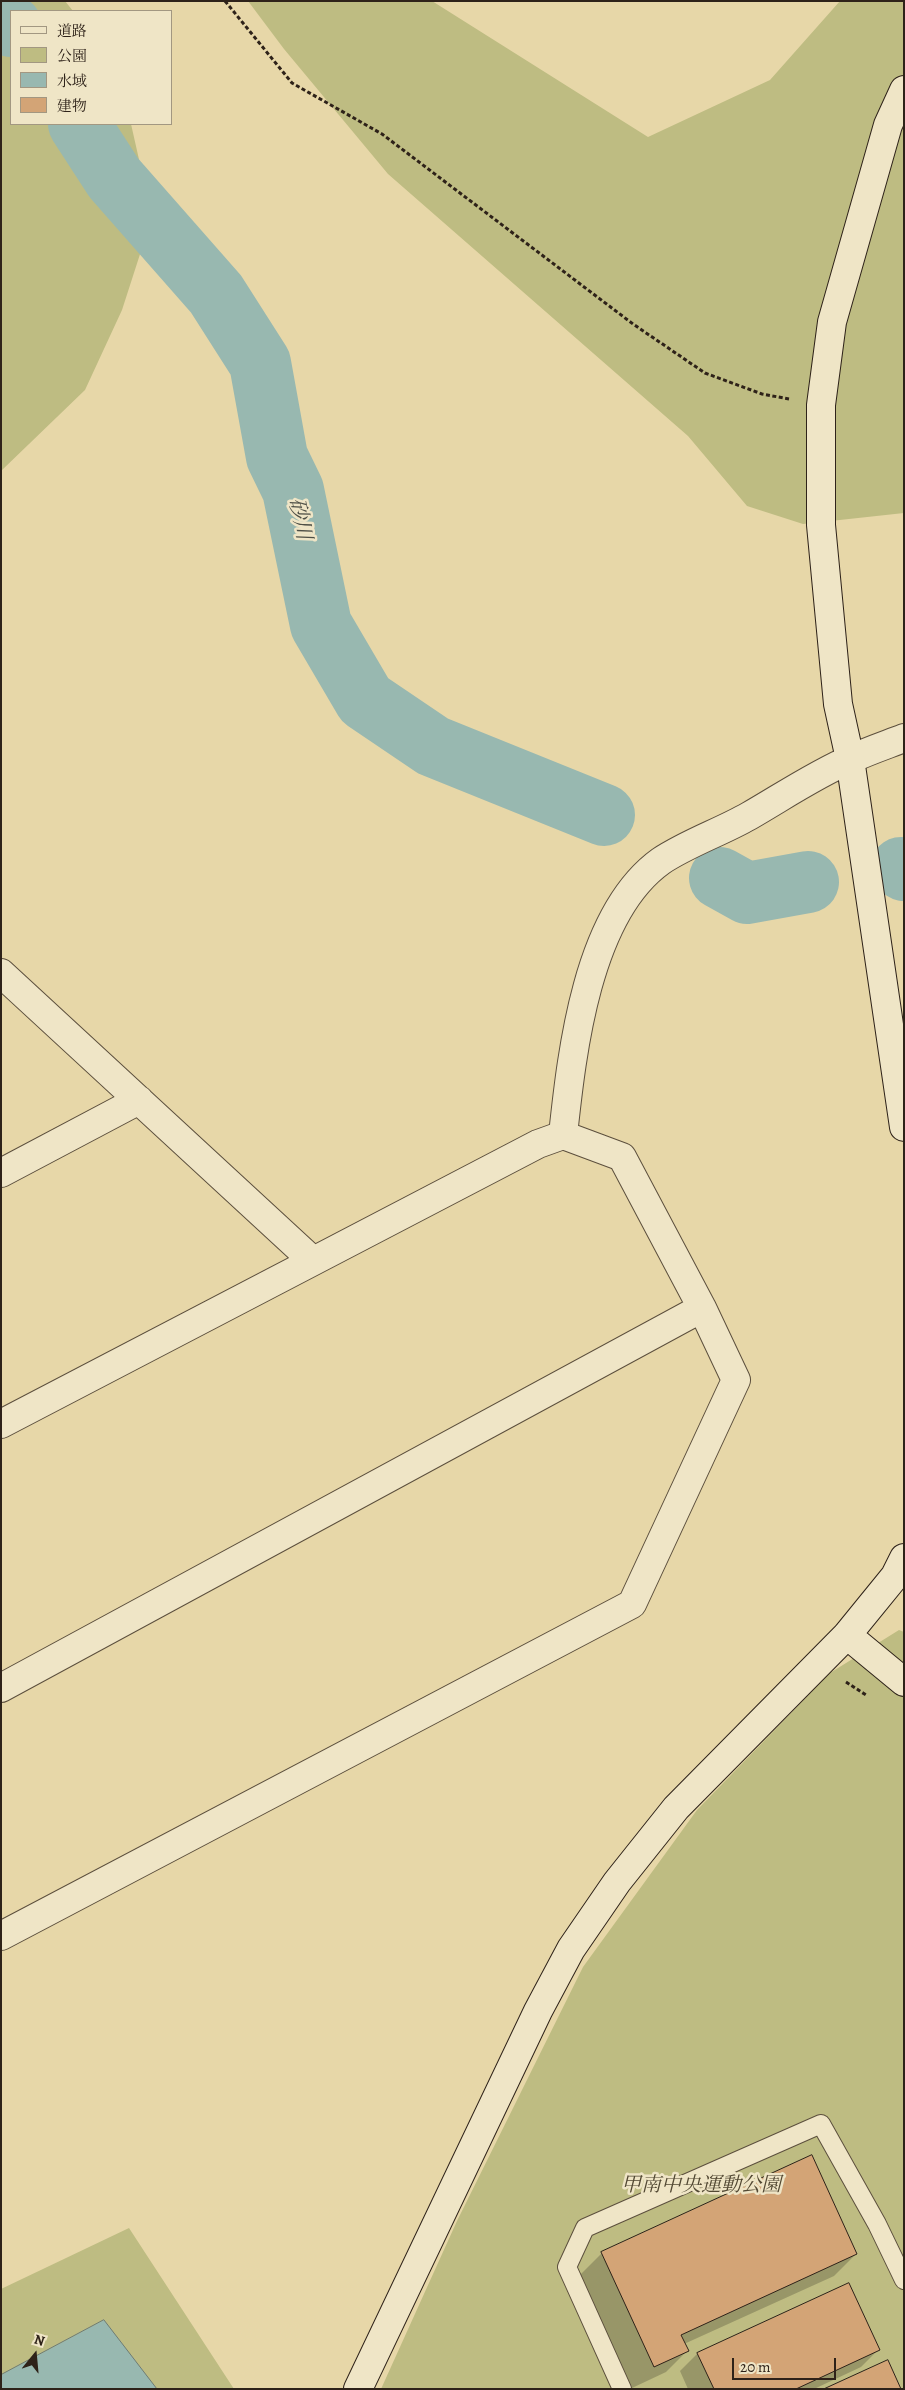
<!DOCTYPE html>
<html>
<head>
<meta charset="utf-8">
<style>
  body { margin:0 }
  #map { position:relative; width:905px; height:2390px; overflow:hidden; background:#e7d7a8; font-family:Alegreya,"Noto Serif JP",serif }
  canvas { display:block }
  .frame { position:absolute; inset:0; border:2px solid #2e2219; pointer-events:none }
  .legend { position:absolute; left:10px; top:10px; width:162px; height:115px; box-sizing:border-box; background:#efe5c6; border:1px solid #a29781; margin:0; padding:6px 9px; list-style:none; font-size:15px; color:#2e2219 }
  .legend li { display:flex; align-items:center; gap:10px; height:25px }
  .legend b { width:25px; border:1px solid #a29781 }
  .north { position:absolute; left:10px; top:2330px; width:50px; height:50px; -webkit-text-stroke:4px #efe5c6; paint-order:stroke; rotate:17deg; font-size:14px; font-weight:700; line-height:20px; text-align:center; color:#2e2219 }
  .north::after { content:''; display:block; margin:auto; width:18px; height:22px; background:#2e2219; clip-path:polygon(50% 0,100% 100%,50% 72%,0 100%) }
  .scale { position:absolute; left:732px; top:2358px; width:104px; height:22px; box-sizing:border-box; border:2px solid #2e2219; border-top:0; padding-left:6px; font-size:15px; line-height:18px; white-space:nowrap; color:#2e2219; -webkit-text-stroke:4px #efe5c6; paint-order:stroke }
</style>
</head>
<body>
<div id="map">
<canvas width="905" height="2390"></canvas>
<div class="frame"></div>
<ul class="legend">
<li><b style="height:6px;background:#efe5c6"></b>道路</li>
<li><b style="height:14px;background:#bebc82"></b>公園</li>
<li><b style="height:14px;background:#98b8b0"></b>水域</li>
<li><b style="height:14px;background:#d3a476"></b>建物</li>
</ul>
<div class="north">N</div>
<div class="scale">20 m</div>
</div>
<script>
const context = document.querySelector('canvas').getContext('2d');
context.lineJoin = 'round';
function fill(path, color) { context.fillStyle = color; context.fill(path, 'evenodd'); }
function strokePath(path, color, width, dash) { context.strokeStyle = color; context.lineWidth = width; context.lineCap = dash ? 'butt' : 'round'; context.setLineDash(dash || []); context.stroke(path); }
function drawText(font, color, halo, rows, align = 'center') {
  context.font = font + ' Alegreya,"Noto Serif JP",serif'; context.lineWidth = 5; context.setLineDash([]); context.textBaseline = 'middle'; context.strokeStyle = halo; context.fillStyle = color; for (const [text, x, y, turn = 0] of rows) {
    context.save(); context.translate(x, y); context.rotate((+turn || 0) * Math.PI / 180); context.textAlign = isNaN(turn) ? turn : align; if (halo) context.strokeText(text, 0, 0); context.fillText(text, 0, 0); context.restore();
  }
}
fill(new Path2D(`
  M1,1H65L73,11H11V124H131L152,217L122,310L85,390L1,471Z
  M248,1H432L648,137L770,80L840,1H904V513L803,524L747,506L688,436L388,174L284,49Z
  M899,1630L904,1632V2389H381L457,2221L583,1967L697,1810L830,1673Z
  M129,2228L234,2389H1V2289Z`), '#bebc82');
const water = new Path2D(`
  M104,2320L157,2389H1V2375Z`);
fill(water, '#98b8b0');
strokePath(water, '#6e7c74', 1);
fill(new Path2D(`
  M602,2253L856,2254L834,2276L684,2344L687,2351L666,2372L632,2388L580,2275Z
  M878,2350L861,2367L814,2389H688L680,2371L697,2354Z`), '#0003');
strokePath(new Path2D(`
  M1,18L11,26
  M79,124L114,178L216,294L260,363L277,457L293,490L321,625L365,700L433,746L604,815
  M901,868L904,870
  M720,878L747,893L808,882`), '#98b8b0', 62);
const building = new Path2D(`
  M812,2155L857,2254L681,2335L689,2351L654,2367L601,2252Z
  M849,2283L880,2350L796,2389H714L697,2353Z
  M888,2360L901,2389H824Z`);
fill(building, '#d3a476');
strokePath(building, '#2e2219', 1);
const lane = new Path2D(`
  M622,2389L567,2267L585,2228L821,2124L877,2224L904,2280`);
const street = new Path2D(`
  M1,973L312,1260
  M563,1135C572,1051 587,914 661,861C688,843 721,832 749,816C782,797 816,774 851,759C868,751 886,745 904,738
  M1,1173L139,1100
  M1,1424L538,1144L563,1135L622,1157L702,1308L736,1380L632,1604L1,1936
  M1,1688L702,1308`);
const secondary = new Path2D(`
  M904,90L888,125L832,322L821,405V525L838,704L850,759L904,1127
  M847,1635L904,1682
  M358,2389L538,2011L571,1949L617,1882L676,1808L847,1635L895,1576L904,1558`);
strokePath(lane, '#5c4f3d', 20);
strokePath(street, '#5c4f3d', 30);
strokePath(secondary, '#2e2219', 30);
strokePath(new Path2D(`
  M225,1L292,83L382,134L633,324L705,373L762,394L789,399
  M846,1682L866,1695`), '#2e2219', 3, [4, 2.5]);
strokePath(lane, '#efe5c6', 18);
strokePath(street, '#efe5c6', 28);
strokePath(secondary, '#efe5c6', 28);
drawText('italic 20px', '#524833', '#efe5c6', [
  ["甲南中央運動公園",701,2186]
]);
drawText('italic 21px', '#4e4f46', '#efe5c6', [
  ["砂川",299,519,78]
]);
</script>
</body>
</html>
